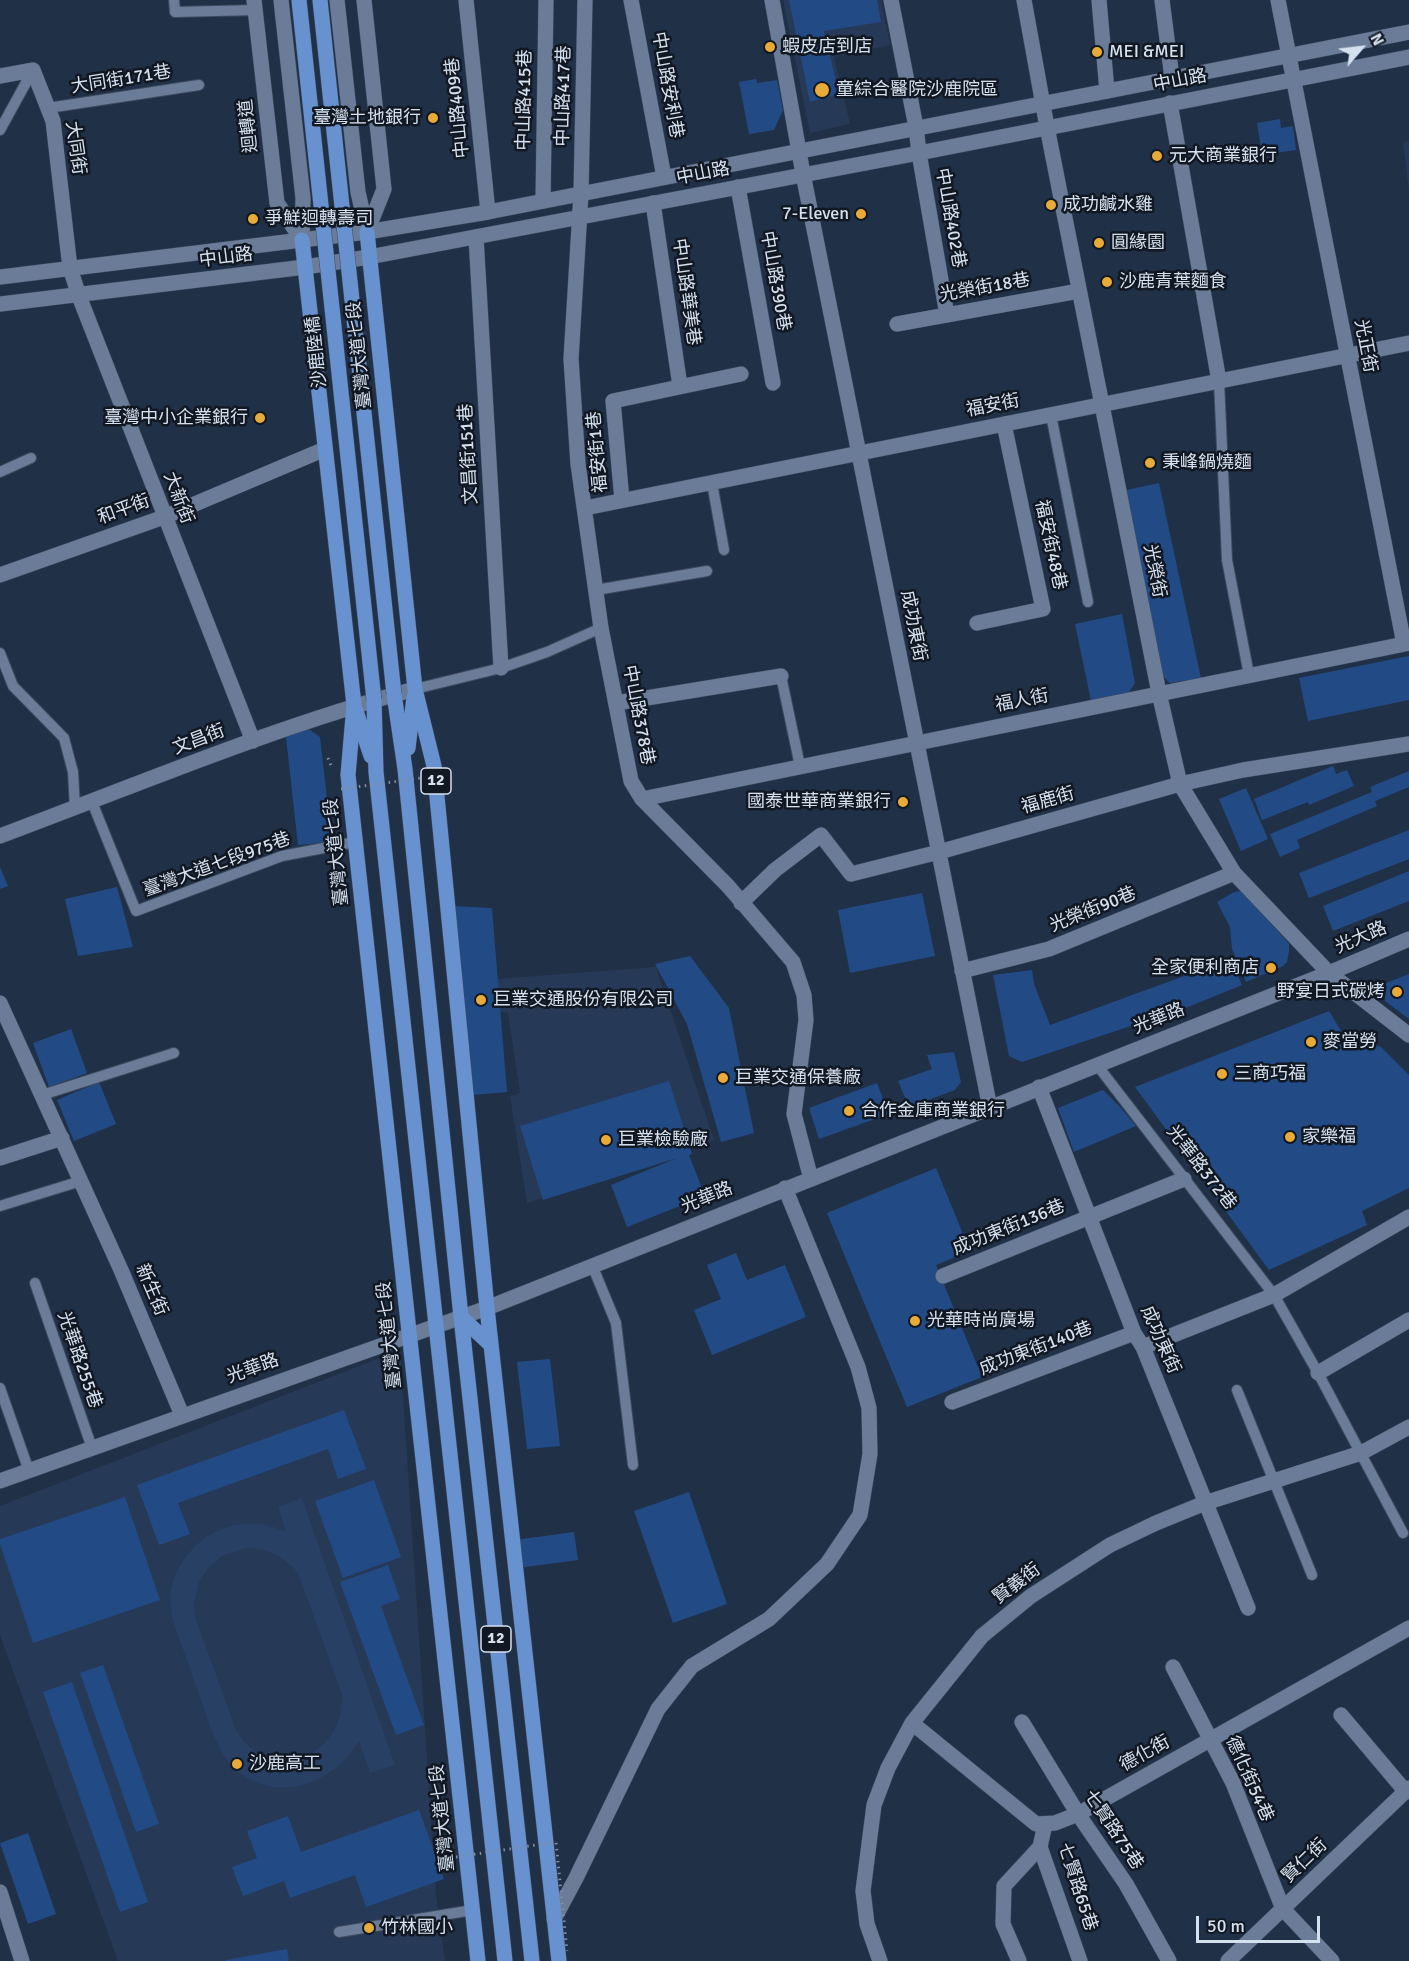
<!DOCTYPE html>
<html>
<head>
<meta charset="utf-8">
<style>
  body { margin:0 }
  #map { position:relative; width:1409px; height:1961px; overflow:hidden; background:#203047; font-family:Signika,sans-serif }
  canvas { display:block }
  .north { position:absolute; left:1331px; top:18px; width:60px; height:60px; -webkit-text-stroke:4px #111822; paint-order:stroke; rotate:62deg; font-size:16px; font-weight:700; line-height:24px; text-align:center; color:#d5e0ef }
  .north::after { content:''; display:block; margin:auto; width:21px; height:27px; background:#d5e0ef; clip-path:polygon(50% 0,100% 100%,50% 72%,0 100%) }
  .scale { position:absolute; left:1196px; top:1916px; width:124px; height:27px; box-sizing:border-box; border:3px solid #d5e0ef; border-top:0; padding-left:8px; font-size:18px; line-height:21px; white-space:nowrap; color:#d5e0ef; -webkit-text-stroke:4px #111822; paint-order:stroke }
</style>
</head>
<body>
<div id="map">
<canvas width="1409" height="1961"></canvas>
<div class="north">N</div>
<div class="scale">50 m</div>
</div>
<script>
const context = document.querySelector('canvas').getContext('2d');
context.lineJoin = 'round';
function fill(path, color) { context.fillStyle = color; context.fill(path, 'evenodd'); }
function strokePath(path, color, width, dash) { context.strokeStyle = color; context.lineWidth = width; context.lineCap = dash ? 'butt' : 'round'; context.setLineDash(dash || []); context.stroke(path); }
function drawText(font, color, halo, rows, align = 'center') {
  context.font = font + ' Signika,"Noto Sans TC",sans-serif'; context.lineWidth = 5; context.setLineDash([]); context.textBaseline = 'middle'; context.strokeStyle = halo; context.fillStyle = color; for (const [text, x, y, turn = 0] of rows) {
    context.save(); context.translate(x, y); context.rotate((+turn || 0) * Math.PI / 180); context.textAlign = isNaN(turn) ? turn : align; if (halo) context.strokeText(text, 0, 0); context.fillText(text, 0, 0); context.restore();
  }
}
fill(new Path2D(`
  M783,0H881L890,45L834,57L850,124L810,133Z
  M1409,141V192L1403,142Z
  M656,967L714,1140L527,1203L510,1096L520,1093L508,1013L480,1009L482,980Z
  M400,1350L436,1894L445,1961H118L0,1635V1506Z`), '#263956');
fill(new Path2D(`
  M302,1498L395,1765L370,1773L359,1741C335,1782 281,1804 239,1773C228,1764 221,1751 215,1739C205,1713 196,1686 187,1660C180,1640 170,1619 170,1598C171,1573 190,1546 211,1534C237,1521 260,1520 286,1532L278,1507ZM246,1548C267,1547 284,1557 298,1573L342,1694C346,1757 269,1787 236,1730L195,1617L194,1606L198,1584L208,1568L222,1556Z`), '#284064');
fill(new Path2D(`
  M789,0H877L881,22L824,31L839,94L810,102Z
  M756,79L757,83L777,80L783,110L774,130L749,134L739,82Z
  M1280,119L1281,128L1293,126L1296,150L1262,155L1257,123Z
  M1159,483L1201,678L1170,683L1161,674L1122,491Z
  M1122,614L1135,683L1128,694L1091,701L1075,624Z
  M1409,656V700L1308,721L1299,678Z
  M307,728L320,737L332,842L298,845L286,737Z
  M1333,766L1336,774L1347,770L1354,786L1309,805L1308,802L1262,820L1254,799Z
  M1409,771V787L1375,801L1377,806L1297,840L1300,848L1280,857L1270,834L1372,792L1370,787Z
  M1246,788L1268,839L1241,851L1219,799Z
  M1409,830V859L1309,898L1299,873Z
  M0,867L8,886L0,889Z
  M1409,871V901L1333,931L1323,906Z
  M117,887L133,947L78,956L65,899Z
  M1241,891L1285,939L1289,944V951L1287,962L1283,966L1246,982L1232,949L1230,927L1217,902L1234,892Z
  M922,893L935,956L850,973L838,910Z
  M453,906L492,908L507,1092L472,1095Z
  M690,956L729,1008L754,1133L721,1142L687,1024L655,964Z
  M1231,959L1242,985L1188,1007L1022,1062L1009,1056L993,975L1032,970L1034,984L1050,1025Z
  M1409,974V1019L1385,1001L1386,983Z
  M1329,1011L1343,1034L1381,1047L1409,1075V1188L1362,1211L1367,1225L1269,1270L1135,1087Z
  M71,1029L87,1073L49,1087L33,1043Z
  M954,1052L961,1082L955,1090L909,1107L898,1081L932,1069L927,1055Z
  M669,1081L692,1154L689,1155L705,1196L627,1227L611,1185L677,1158L543,1200L520,1126Z
  M99,1082L116,1124L74,1141L57,1100Z
  M877,1083L889,1114L819,1139L809,1108Z
  M1103,1090L1121,1108L1136,1126L1074,1152L1058,1108Z
  M936,1168L970,1251L936,1265L982,1377L907,1407L827,1213Z
  M736,1253L747,1280L785,1265L806,1317L712,1355L694,1310L721,1299L707,1265Z
  M550,1359L560,1446L527,1449L517,1362Z
  M344,1410L366,1469L338,1479L328,1449L178,1503L190,1534L159,1545L137,1485Z
  M374,1480L401,1557L343,1578L315,1501Z
  M689,1492L727,1604L673,1623L634,1511Z
  M125,1497L160,1600L33,1643L0,1544V1539Z
  M574,1532L578,1560L518,1568L515,1540Z
  M388,1565L400,1599L381,1606L424,1725L396,1735L340,1582Z
  M103,1665L159,1824L136,1832L80,1673Z
  M72,1682L148,1902L120,1912L43,1692Z
  M419,1810L444,1879L366,1907L355,1875L290,1898L284,1881L243,1896L232,1867L257,1858L247,1831L288,1816L301,1852Z
  M28,1833L56,1914L28,1924L0,1843Z
  M287,1949L289,1961H226V1960Z`), '#224b86');
const lane = new Path2D(`
  M174,0L175,12L256,10
  M48,108L199,85
  M0,130L33,70
  M1219,381L1227,560L1249,675
  M1051,415L1088,602
  M0,472L31,458
  M712,483L724,550
  M596,590L707,571
  M0,653L13,686L64,738L73,772L75,808
  M781,676L800,766
  M415,689L501,668L547,652L601,628
  M92,802L136,911L282,856L355,842
  M1097,1065L1274,1295L1318,1373L1403,1533
  M42,1095L174,1053
  M0,1206L81,1181
  M592,1265L616,1323L633,1465
  M35,1283L92,1448
  M0,1388L29,1471
  M1237,1390L1312,1575
  M339,1932L473,1910`);
const street = new Path2D(`
  M254,0L277,203L302,240
  M364,0L384,189L367,232
  M466,0L488,212
  M585,0L581,194L571,359L578,464L601,628L631,781L642,799L728,886L793,962L804,995L806,1020L794,1114L811,1179
  M631,0L664,177
  M772,0L803,174L990,1108
  M891,0L916,127L919,153L947,315
  M1024,0L1047,127L1159,693L1180,784L1234,873L1329,973
  M1099,0L1107,91
  M1162,0L1172,78
  M1278,0L1404,644
  M0,76L33,70L53,121L70,268L79,296L253,741
  M1170,103L1219,381
  M738,187L773,383
  M543,201L546,0
  M653,203L680,386
  M476,237L501,668
  M897,324L1079,291
  M622,500L613,401L741,374
  M585,508L1409,343
  M0,575L164,517L325,449
  M977,623L1043,609L1004,424
  M616,703L781,676
  M642,799L1409,643
  M0,836C137,785 273,727 415,689
  M741,903L775,870L821,835L851,874L939,852L1180,784L1243,770L1409,744
  M962,971L1049,949L1234,873
  M0,1003L121,1270L182,1415
  M1039,1087L1134,1333L1143,1347L1248,1608
  M0,1158L62,1138
  M943,1276L1184,1179
  M1143,1347L1274,1295L1409,1217
  M1318,1373L1409,1320
  M952,1402L1134,1333
  M1173,1667L1233,1783L1283,1909L1332,1961
  M1341,1715L1406,1792
  M1022,1722L1078,1814L1126,1884L1169,1961
  M912,1723L1036,1824L1055,1823L1078,1814L1409,1628
  M1045,1824L1040,1847L1080,1961
  M554,1919L576,1878L658,1709L692,1666L769,1619L827,1564L860,1515L870,1454L869,1408L858,1367L785,1188
  M880,1961L867,1924L863,1891L874,1805L888,1768L912,1723L982,1636L1031,1596L1110,1545L1156,1523L1205,1503L1361,1453L1409,1427
  M1019,1961L1003,1924L1004,1886L1040,1847
  M1228,1961L1409,1788`);
const secondary = new Path2D(`
  M281,0L303,198L302,240
  M337,0L358,192L367,232
  M0,277L367,232L488,212L1409,32
  M0,304L305,267L369,257L919,153L1409,57
  M1329,973L1409,1035
  M0,1481L487,1308L1329,973L1409,939
  M0,1892L22,1961`);
const primary = new Path2D(`
  M367,232L415,689L434,766L487,1308L559,1961
  M302,240L354,705L348,775L478,1961
  M394,694L405,769L461,1317L532,1961
  M374,700L376,772L505,1961
  M356,711L371,756
  M408,748L414,697
  M461,1317L491,1345`);
strokePath(lane, '#3e4b5f', 12);
strokePath(street, '#3e4b5f', 16);
strokePath(secondary, '#3e4b5f', 16);
strokePath(primary, '#3e4b5f', 16);
strokePath(new Path2D(`
  M328,758L332,768`), '#818fa1', 3, [1.5, 4.5]);
strokePath(lane, '#6a7c97', 10);
strokePath(street, '#6a7c97', 15);
strokePath(secondary, '#6a7c97', 15);
strokePath(primary, '#6892cf', 15);
const primaryBridge = new Path2D(`
  M299,0L374,700
  M320,0L394,694`);
strokePath(primaryBridge, '#3e4b5f', 16, []);
strokePath(new Path2D(`
  M341,789L450,774
  M456,1857L556,1842L567,1951`), '#818fa1', 3, [1.5, 4.5]);
strokePath(primaryBridge, '#6892cf', 15);
for (const [x, y, r, color] of [
  [770,47,6,"#e9ab38"],
  [1097,52,6,"#e9ab38"],
  [822,90,8,"#e9ab38"],
  [433,118,6,"#e9ab38"],
  [1157,156,6,"#e9ab38"],
  [1051,205,6,"#e9ab38"],
  [861,214,6,"#e9ab38"],
  [253,219,6,"#e9ab38"],
  [1099,243,6,"#e9ab38"],
  [1107,282,6,"#e9ab38"],
  [260,418,6,"#e9ab38"],
  [1150,463,6,"#e9ab38"],
  [903,802,6,"#e9ab38"],
  [1271,968,6,"#e9ab38"],
  [1397,992,6,"#e9ab38"],
  [481,1000,6,"#e9ab38"],
  [1311,1042,6,"#e9ab38"],
  [1222,1074,6,"#e9ab38"],
  [723,1078,6,"#e9ab38"],
  [849,1111,6,"#e9ab38"],
  [1290,1137,6,"#e9ab38"],
  [606,1140,6,"#e9ab38"],
  [915,1321,6,"#e9ab38"],
  [237,1764,6,"#e9ab38"],
  [369,1928,6,"#e9ab38"]
]) { const dot = new Path2D(); dot.arc(x, y, r, 0, 2 * Math.PI); context.fillStyle = color; context.fill(dot); strokePath(dot, '#111822', 2); }
for (const [x, y, w] of [
  [436,781,30],
  [496,1639,30]
]) { const box = new Path2D(); box.roundRect(x - w / 2, y - 13, w, 26, 4.5); context.fillStyle = '#111822'; context.fill(box); strokePath(box, '#d5e0ef', 1.5); }
drawText('bold 16px', '#d5e0ef', null, [
  ["12",436,781],
  ["12",496,1639]
]);
drawText('18px', '#d5e0ef', '#111822', [
  ["蝦皮店到店",782,47],
  ["MEI &MEI",1109,52],
  ["童綜合醫院沙鹿院區",836,90],
  ["臺灣土地銀行",421,118,"right"],
  ["元大商業銀行",1169,156],
  ["成功鹹水雞",1063,205],
  ["7-Eleven",849,214,"right"],
  ["爭鮮迴轉壽司",265,219],
  ["圓緣園",1111,243],
  ["沙鹿青葉麵食",1119,282],
  ["臺灣中小企業銀行",248,418,"right"],
  ["秉峰鍋燒麵",1162,463],
  ["國泰世華商業銀行",891,802,"right"],
  ["全家便利商店",1259,968,"right"],
  ["野宴日式碳烤",1385,992,"right"],
  ["巨業交通股份有限公司",493,1000],
  ["麥當勞",1323,1042],
  ["三商巧福",1234,1074],
  ["巨業交通保養廠",735,1078],
  ["合作金庫商業銀行",861,1111],
  ["家樂福",1302,1137],
  ["巨業檢驗廠",618,1140],
  ["光華時尚廣場",927,1321],
  ["沙鹿高工",249,1764],
  ["竹林國小",381,1928]
], 'left');
drawText('18px', '#d5e0ef', '#111822', [
  ["大同街171巷",121,80,-9],
  ["中山路",1180,81,-11],
  ["中山路安利巷",667,85,80],
  ["中山路417巷",564,96,-89],
  ["中山路415巷",525,100,-89],
  ["中山路409巷",458,108,-96],
  ["迴轉道",249,126,-96],
  ["大同街",75,148,82],
  ["中山路",703,174,-11],
  ["中山路402巷",950,218,80],
  ["中山路",226,258,-7],
  ["中山路390巷",775,281,80],
  ["光榮街18巷",985,288,-10],
  ["中山路華美巷",686,292,82],
  ["光正街",1365,346,79],
  ["沙鹿陸橋",317,352,-96],
  ["臺灣大道七段",360,355,-96],
  ["福安街",993,406,-11],
  ["福安街1巷",598,452,-95],
  ["文昌街151巷",469,454,-93],
  ["大新街",178,498,69],
  ["和平街",124,510,-20],
  ["福安街48巷",1050,545,78],
  ["光榮街",1154,571,79],
  ["成功東街",913,626,79],
  ["福人街",1022,701,-11],
  ["中山路378巷",638,715,79],
  ["文昌街",199,740,-21],
  ["福鹿街",1048,801,-16],
  ["臺灣大道七段",337,852,-96],
  ["臺灣大道七段975巷",217,865,-20],
  ["光榮街90巷",1093,910,-22],
  ["光大路",1361,938,-23],
  ["光華路",1159,1019,-22],
  ["光華路372巷",1201,1168,52],
  ["光華路",707,1198,-22],
  ["成功東街136巷",1009,1228,-22],
  ["新生街",151,1290,67],
  ["臺灣大道七段",390,1335,-96],
  ["成功東街",1160,1340,66],
  ["成功東街140巷",1036,1349,-21],
  ["光華路255巷",79,1360,71],
  ["光華路",253,1369,-20],
  ["賢義街",1017,1584,-37],
  ["德化街",1145,1754,-29],
  ["德化街54巷",1249,1779,66],
  ["臺灣大道七段",443,1818,-96],
  ["七賢路75巷",1113,1830,56],
  ["賢仁街",1305,1861,-44],
  ["七賢路65巷",1077,1887,72]
]);
</script>
</body>
</html>
